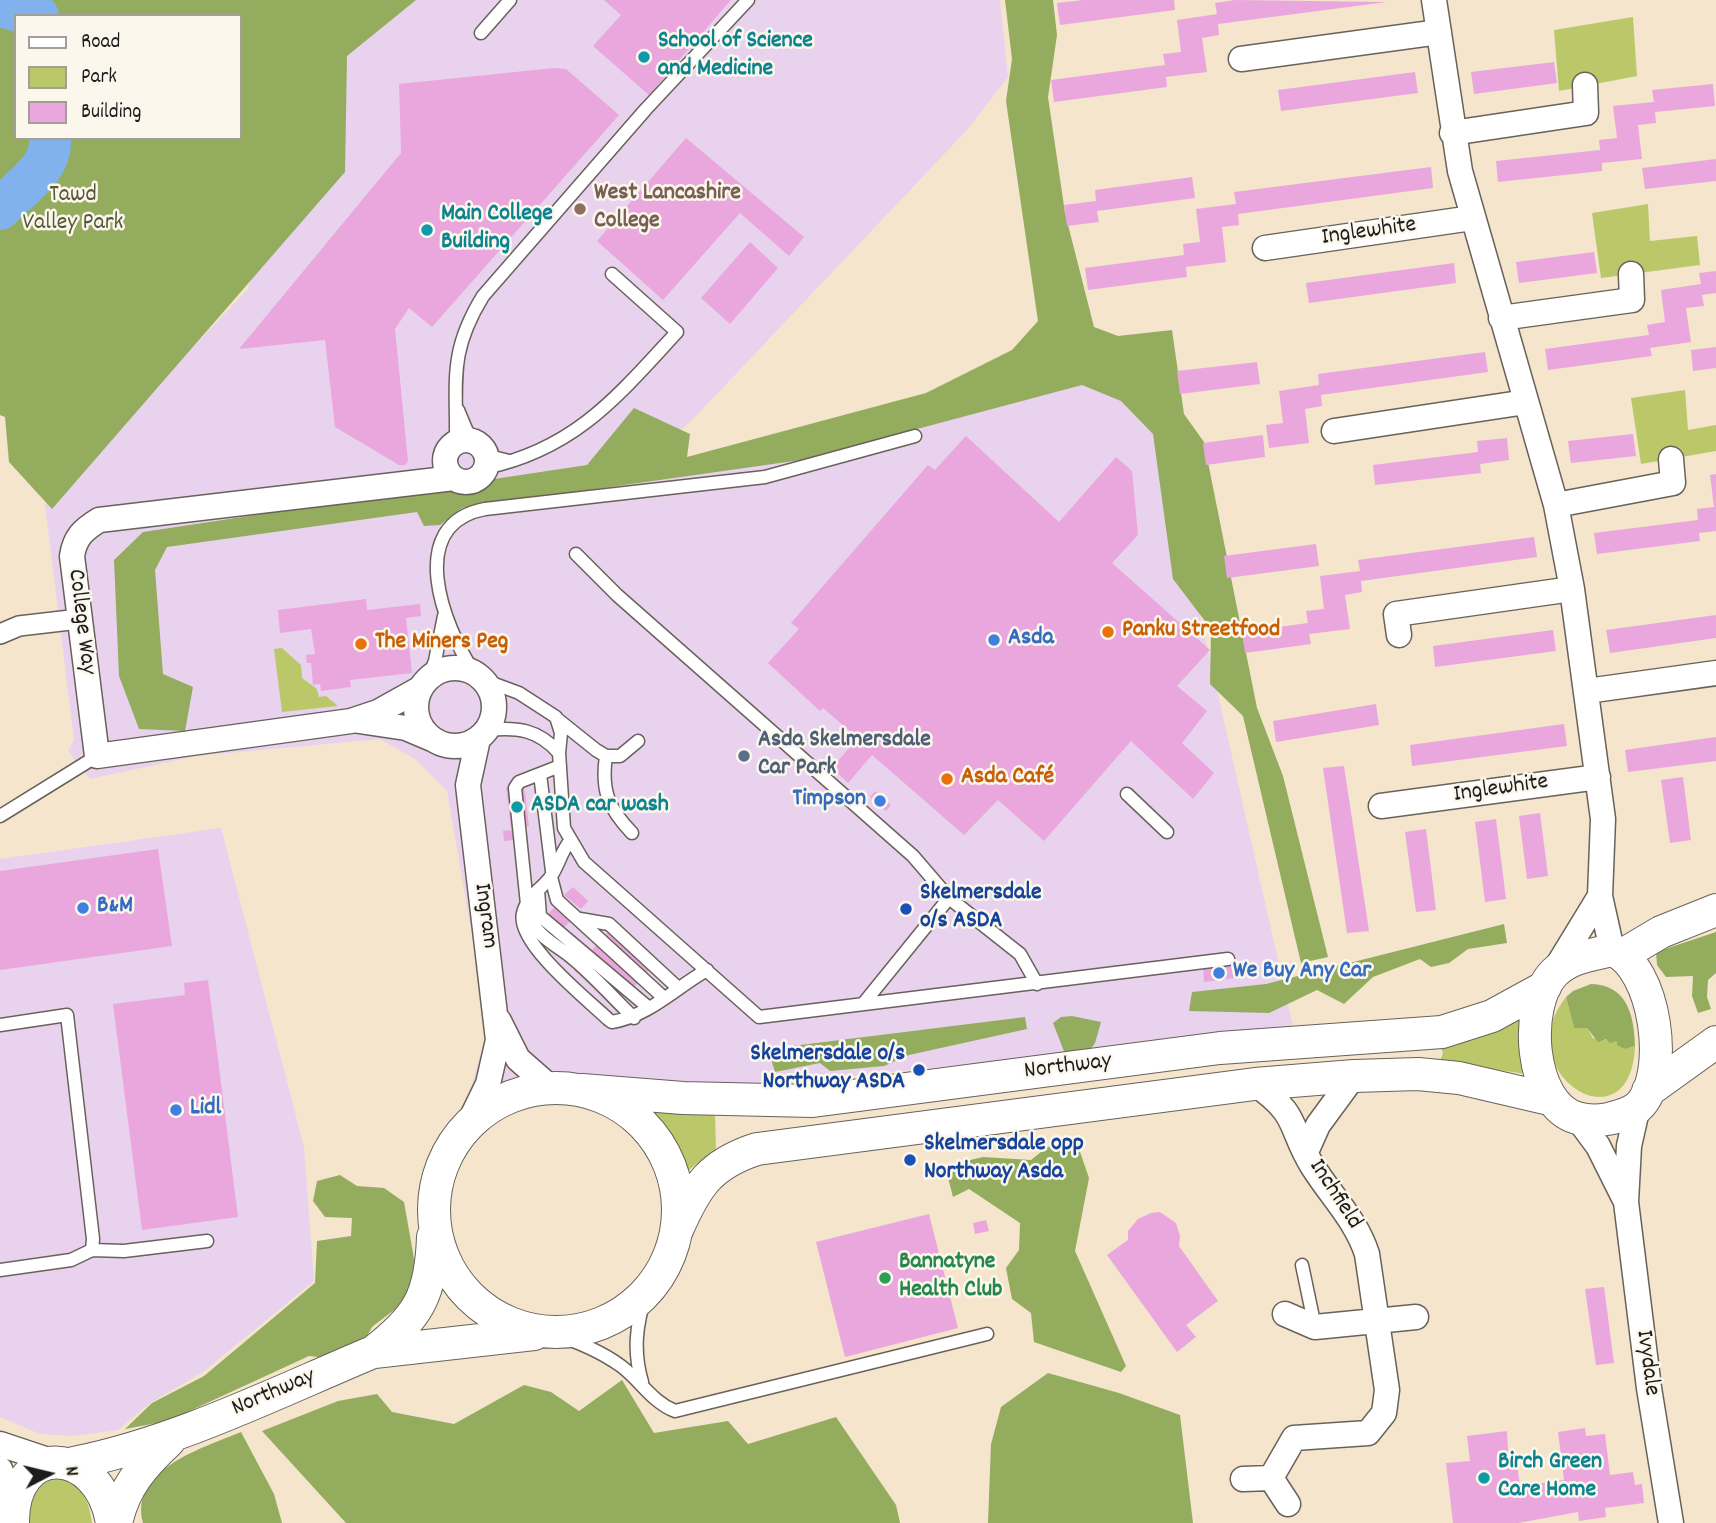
<!DOCTYPE html>
<html>
<head>
<meta charset="utf-8">
<style>
  body { margin:0 }
  #map { position:relative; width:1716px; height:1523px; overflow:hidden; background:#f4e5cc; font-family:Dekko,sans-serif }
  canvas { display:block }
  .legend { position:absolute; left:14px; top:14px; width:228px; height:126px; box-sizing:border-box; background:#fbf7ec; border:2px solid #a29f99; margin:0; padding:9px 12px; list-style:none; font-size:21px; color:#1c1c1c }
  .legend li { display:flex; align-items:center; gap:14px; height:35px }
  .legend b { width:35px; border:2px solid #a29f99 }
  .north { position:absolute; left:14px; top:1439px; width:70px; height:70px; -webkit-text-stroke:5px #fbf7ec; paint-order:stroke; rotate:83deg; font-size:19px; font-weight:700; line-height:28px; text-align:center; color:#1c1c1c }
  .north::after { content:''; display:block; margin:auto; width:24px; height:32px; background:#1c1c1c; clip-path:polygon(50% 0,100% 100%,50% 72%,0 100%) }
</style>
</head>
<body>
<div id="map">
<canvas width="1716" height="1523"></canvas>
<ul class="legend">
<li><b style="height:9px;background:#fff"></b>Road</li>
<li><b style="height:19px;background:#bbc86a"></b>Park</li>
<li><b style="height:19px;background:#eaa7dd"></b>Building</li>
</ul>
<div class="north">N</div>
</div>
<script>
const context = document.querySelector('canvas').getContext('2d');
context.lineJoin = 'round';
function fill(path, color) { context.fillStyle = color; context.fill(path, 'evenodd'); }
function strokePath(path, color, width, dash) { context.strokeStyle = color; context.lineWidth = width; context.lineCap = dash ? 'butt' : 'round'; context.setLineDash(dash || []); context.stroke(path); }
function drawText(font, color, halo, rows, align = 'center') {
  context.font = font + ' Dekko,sans-serif'; context.lineWidth = 5; context.setLineDash([]); context.textBaseline = 'middle'; context.strokeStyle = halo; context.fillStyle = color; for (const [text, x, y, turn = 0] of rows) {
    context.save(); context.translate(x, y); context.rotate((+turn || 0) * Math.PI / 180); context.textAlign = isNaN(turn) ? turn : align; if (halo) context.strokeText(text, 0, 0); context.fillText(text, 0, 0); context.restore();
  }
}
fill(new Path2D(`
  M372,0H1000L1008,77L967,130L694,418L662,446L635,475L1100,377L1157,424L1294,1031L746,1087L647,1081L470,1091L488,1028L447,791L415,759L380,739L196,756L90,779L68,751L74,740L45,504L248,289L303,68Z
  M221,828L304,1147L314,1281L203,1372L150,1403L118,1430L73,1436L40,1434L0,1417V859Z`), '#e9d2ed');
fill(new Path2D(`
  M1633,17L1637,76L1559,91L1554,30Z
  M1648,204L1650,241L1697,236L1700,265L1601,278L1592,213Z
  M1685,390L1688,430L1716,425V451L1641,464L1631,398Z
  M282,648L301,665L302,678L317,689L319,697L326,696L338,706L282,712L274,649Z
  M1566,997L1574,1028H1587L1593,1038L1618,1041L1625,1049L1635,1046C1631,1151 1506,1073 1566,997Z
  M1519,1019L1525,1074L1440,1061L1443,1053L1440,1045Z
  M643,1110L715,1113L716,1149L685,1173L666,1138Z
  M63,1479C84,1489 89,1501 92,1523H26C25,1500 37,1477 63,1479Z`), '#bbc86a');
fill(new Path2D(`
  M0,0H416L347,56L345,172L52,509L9,462L5,417L0,415ZM16,16H240V138H16Z
  M1005,0H1053L1057,35L1048,97L1065,213L1094,327L1118,336L1172,330L1184,414L1204,442L1257,708L1283,776L1328,957L1301,963L1243,716L1210,684L1211,629L1173,579L1153,434L1121,401L1082,385L801,460L462,508L440,525L424,526L417,512L167,547L155,570L163,674L193,687L185,731L139,729L119,676L114,560L143,532L587,465L634,408L690,434L687,457L926,393L1012,350L1038,321L1006,101L1012,59Z
  M1504,924L1507,943L1468,949L1449,963L1431,967L1420,959L1373,977L1344,1004L1317,990L1269,1013L1189,1011L1192,992L1266,984Z
  M1716,932V973L1708,980L1707,997L1711,1009L1698,1013L1692,996L1693,976L1666,977L1657,965L1656,952Z
  M1591,984C1628,985 1634,1016 1635,1046L1625,1049L1617,1045V1041L1610,1043L1606,1039L1598,1042L1587,1028H1574L1566,997L1573,991Z
  M1072,1016L1101,1022L1095,1043L1086,1056L1067,1059L1053,1023L1061,1017Z
  M1025,1017L1027,1029L909,1055L884,1066L830,1071L820,1063L775,1072L768,1049Z
  M1077,1143L1089,1178L1075,1251L1126,1366L1121,1372L1034,1342L1031,1313L1012,1299L1006,1268L1019,1250L1020,1223L969,1189L953,1197L945,1166L983,1157L1031,1160L1047,1147Z
  M340,1175L357,1186L384,1188L404,1202L415,1264L413,1288L394,1310L372,1327L364,1342L327,1358L309,1356L168,1421L125,1429L152,1403L204,1376L315,1283L317,1241L351,1236L352,1218L325,1217L313,1201L317,1181Z
  M1048,1373L1119,1393L1180,1415L1193,1523H988L991,1444L1001,1407Z
  M622,1380L654,1433L728,1421L748,1444L836,1417L896,1505L900,1523H346L262,1431L338,1401L377,1394L392,1412L454,1424L524,1385L551,1392L579,1411Z
  M241,1432L274,1494L282,1523H143C129,1469 203,1448 241,1432Z`), '#94ac5e');
strokePath(new Path2D(`
  M0,6L38,16
  M0,209C19,188 53,169 50,138`), '#82b2ed', 42);
fill(new Path2D(`
  M604,0H731L649,95L593,46L621,15Z
  M1083,0H1174L1175,10L1060,25L1057,3Z
  M1235,0L1387,2L1218,24L1219,35L1202,38L1207,72L1166,77L1167,87L1054,102L1051,80L1165,65L1163,54L1181,52L1177,20L1217,14L1215,3Z
  M1554,62L1557,83L1474,94L1471,72Z
  M554,68L566,69L619,115L432,327L409,308L395,329L408,461L405,465H399L335,427L325,340L239,349L401,153L399,84Z
  M1415,72L1418,93L1281,111L1278,90Z
  M1713,84L1715,106L1655,112L1656,123L1638,125L1642,159L1602,163V171L1498,182L1496,161L1600,150L1599,140L1617,138L1613,106L1654,102L1652,90Z
  M686,138L804,237L789,256L740,213L663,300L597,241Z
  M1716,159V181L1645,189L1642,168Z
  M1431,167L1433,188L1238,214L1239,225L1222,227L1226,262L1186,267L1187,277L1088,290L1085,268L1184,255L1183,244L1200,242L1196,209L1236,204L1234,192Z
  M1192,177L1195,198L1097,211L1099,222L1067,226L1064,205L1096,201L1095,190Z
  M750,242L778,268L730,324L701,298Z
  M1594,252L1597,273L1519,283L1516,262Z
  M1454,263L1456,283L1309,303L1306,283Z
  M1716,271V293L1702,295L1704,306L1686,308L1691,342L1650,348L1652,356L1548,370L1545,349L1649,335L1647,325L1665,322L1661,290L1701,284L1699,273Z
  M1716,347V368L1693,371L1691,350Z
  M1485,352L1488,372L1321,395L1322,406L1305,409L1309,443L1269,448L1266,425L1283,423L1279,391L1319,385L1318,374Z
  M1257,362L1260,384L1180,394L1177,371Z
  M1633,434L1636,456L1571,463L1568,441Z
  M1263,435L1265,457L1206,465L1203,443Z
  M966,436L1059,522L1116,457L1132,471L1138,535L1112,563L1210,650L1177,686L1207,711L1182,743L1214,773L1193,799L1131,741L1044,841L998,800L964,835L872,755L848,783L832,768L855,741L863,748L866,745L823,708L820,711L768,663L799,629L791,623L928,465L935,470Z
  M1507,438L1509,460L1480,464L1481,473L1375,485L1373,465L1478,452L1477,441Z
  M1716,474V531L1699,533L1700,541L1597,554L1594,533L1698,520L1697,509L1714,507L1710,475Z
  M1534,537L1537,557L1361,581L1362,592L1345,595L1350,629L1309,634L1311,644L1245,653L1242,632L1308,623L1306,611L1324,609L1320,576L1360,571L1358,560Z
  M1316,544L1319,566L1227,578L1224,556Z
  M366,599L367,610L420,604L421,616L406,618L412,673L350,680L351,687L321,691L320,684L313,685L311,663H307L306,655L315,654L311,629L280,633L278,610Z
  M1716,615V638L1610,653L1606,630Z
  M1553,630L1556,651L1435,667L1433,646Z
  M1376,704L1379,725L1276,742L1273,721Z
  M1564,724L1567,746L1412,766L1410,745Z
  M1716,737V761L1628,772L1625,750Z
  M1344,766L1369,931L1347,933L1323,768Z
  M1683,777L1691,840L1670,843L1661,780Z
  M524,785L529,826L511,828L506,787Z
  M875,791L891,805L886,811L870,797Z
  M1540,813L1548,876L1527,879L1519,816Z
  M1496,819L1506,899L1485,902L1475,822Z
  M1426,829L1436,910L1416,912L1405,832Z
  M513,830L514,840L504,841L503,831Z
  M158,849L172,946L0,970V871Z
  M573,887L588,901L581,909L564,895Z
  M555,907L570,921L563,929L548,914Z
  M613,927L654,965L614,1008L574,970Z
  M1234,965L1235,978L1204,982L1203,968Z
  M208,980L238,1217L142,1230L113,1004L185,995L184,983Z
  M1160,1212L1176,1223L1180,1236L1179,1246L1218,1301L1186,1325L1196,1337L1177,1352L1107,1255L1128,1240V1231L1138,1219L1151,1213Z
  M929,1214L958,1328L845,1357L816,1242Z
  M986,1220L989,1231L975,1234L973,1223Z
  M1604,1287L1614,1363L1596,1365L1585,1289Z
  M1585,1428L1586,1436L1605,1434L1610,1475L1633,1472L1635,1485L1642,1484L1644,1503L1605,1508L1606,1517L1579,1521L1578,1512L1518,1523H1453L1446,1463L1470,1461L1467,1436L1507,1431L1508,1450L1515,1449L1520,1486L1564,1480L1558,1432Z`), '#eaa7dd');
const service = new Path2D(`
  M481,33L510,0
  M458,410L471,441
  M456,443C457,381 448,353 483,296L646,109L748,0
  M485,455L509,461
  M485,468C575,449 617,397 677,332L612,274
  M576,554L617,595L913,856L949,898L1020,954L1037,984
  M474,672C443,626 404,524 485,509L765,477L915,436
  M428,679L435,661L444,616
  M484,680L519,693L556,717L561,733L559,753L564,828L584,862L759,1017L1228,959
  M556,718L596,750L606,756H620L638,741
  M487,730C517,727 538,729 559,753
  M606,756C601,790 608,808 632,833
  M560,766L519,782L515,788L528,914C536,934 549,941 566,953C590,971 612,997 634,1018
  M540,774L552,871
  M1127,794L1167,832
  M0,816L97,756
  M570,841C560,853 558,868 549,879C539,891 527,897 523,913C515,942 588,1000 609,1020L612,1022C649,1016 675,988 707,970
  M551,877L557,900L664,998
  M538,890L540,916L649,1008
  M580,919L609,924L677,987
  M863,1004L949,898
  M0,1025L67,1015L93,1239L92,1250L71,1260L0,1270
  M92,1250L124,1251L207,1241
  M1302,1265L1315,1327
  M551,1333C576,1341 599,1350 621,1366C641,1381 652,1402 675,1411L987,1334
  M642,1382C633,1351 636,1325 646,1294`);
const pedestrian = new Path2D(`
  M0,634L19,626L79,619`);
const minor = new Path2D(`
  M1434,0L1460,171L1556,505L1572,589L1603,819L1600,896L1612,950
  M1241,59L1439,32
  M1452,133L1586,113L1585,85
  M1265,248L1472,218
  M1501,318L1632,300L1631,274
  M1334,431L1526,402
  M445 461a21 21 0 1 1 42 0a21 21 0 1 1-42 0Z
  M1556,505L1673,483L1671,459
  M1399,635L1396,614L1572,589
  M416 707a39 39 0 1 1 78 0a39 39 0 1 1-78 0Z
  M421,688L378,712L351,721L97,756L72,556C75,537 83,530 99,520L454,478
  M1587,691L1716,673
  M359,721L406,728L432,739
  M1381,806L1598,777
  M1553,973L1600,896
  M499,1021L518,1059L551,1088
  M1255,1084C1301,1116 1288,1127 1313,1167C1332,1197 1356,1220 1367,1254L1387,1390L1384,1413L1368,1433L1294,1438L1271,1478
  M1638,1106L1629,1146L1626,1202L1649,1388L1671,1523
  M1578,1119L1598,1146L1624,1198
  M468,1125L488,1084L498,1040L468,785L478,739
  M1306,1152L1318,1125L1354,1076
  M1285,1314L1315,1327L1416,1317
  M0,1444L57,1463
  M0,1469L14,1503
  M1243,1479L1271,1478L1288,1504`);
const tertiary = new Path2D(`
  M1612,950C1656,966 1671,1077 1638,1107C1631,1113 1617,1117 1608,1119C1598,1121 1587,1121 1577,1118C1529,1104 1523,1005 1554,973C1570,957 1591,955 1612,950Z
  M1624,954L1661,932L1716,910
  M434 1210a122 122 0 1 1 244 0a122 122 0 1 1-244 0Z
  M582,1090L683,1098L813,1101L1220,1048L1442,1032L1492,1016L1545,987
  M1648,1091L1716,1042
  M677,1230C696,1186 710,1164 757,1149L1255,1084L1354,1076L1418,1074L1459,1078L1549,1099
  M374,1352L534,1334
  M74,1463C178,1442 275,1393 373,1352C419,1317 431,1295 433,1237
  M13,1523C12,1441 99,1444 112,1523
  M116,1523C124,1487 142,1466 169,1441`);
strokePath(service, '#68625a', 15);
strokePath(pedestrian, '#68625a', 22);
strokePath(minor, '#68625a', 27);
strokePath(tertiary, '#68625a', 34);
strokePath(service, '#fff', 12);
strokePath(pedestrian, '#fff', 19);
strokePath(minor, '#fff', 24);
strokePath(tertiary, '#fff', 32);
for (const [x, y, r, color] of [
  [644,57,7,"#0f9aa8"],
  [580,209,7,"#8d6e63"],
  [427,230,7,"#0f9aa8"],
  [1108,632,7,"#e8710a"],
  [994,640,7,"#3f7fe0"],
  [361,644,7,"#e8710a"],
  [744,756,7,"#5c6f8a"],
  [947,779,7,"#e8710a"],
  [880,801,7,"#3f7fe0"],
  [517,807,7,"#0f9aa8"],
  [83,908,7,"#3f7fe0"],
  [906,909,7,"#1a4fb4"],
  [1219,973,7,"#3f7fe0"],
  [919,1070,7,"#1a4fb4"],
  [176,1110,7,"#3f7fe0"],
  [910,1160,7,"#1a4fb4"],
  [885,1278,7,"#2e9e5b"],
  [1484,1478,7,"#0f9aa8"]
]) { const dot = new Path2D(); dot.arc(x, y, r, 0, 2 * Math.PI); context.fillStyle = color; context.fill(dot); strokePath(dot, '#fbf7ec', 2.5); }
drawText('bold 24px', '#0d838f', '#fbf7ec', [
  ["School of Science",658,43],
  ["and Medicine",658,71],
  ["Main College",441,216],
  ["Building",441,244],
  ["ASDA car wash",531,807],
  ["Birch Green",1498,1464],
  ["Care Home",1498,1492]
], 'left');
drawText('bold 24px', '#785e54', '#fbf7ec', [
  ["West Lancashire",594,195],
  ["College",594,223]
], 'left');
drawText('24px', '#545837', '#fbf7ec', [
  ["Tawd",73,197],
  ["Valley Park",73,225]
]);
drawText('24px', '#1c1c1c', '#fbf7ec', [
  ["Inglewhite",1369,233,-8],
  ["College Way",80,622,83],
  ["Inglewhite",1501,790,-8],
  ["Ingram",484,916,82],
  ["Northway",1068,1068,-7],
  ["Inchfield",1334,1195,57],
  ["Ivydale",1646,1363,82],
  ["Northway",274,1394,-23]
]);
drawText('bold 24px', '#c56008', '#fbf7ec', [
  ["Panku Streetfood",1122,632],
  ["The Miners Peg",375,644],
  ["Asda Café",961,779]
], 'left');
drawText('bold 24px', '#366cbe', '#fbf7ec', [
  ["Asda",1008,640],
  ["Timpson",866,801,"right"],
  ["B&M",97,908],
  ["We Buy Any Car",1233,973],
  ["Lidl",190,1110]
], 'left');
drawText('bold 24px', '#4e5e75', '#fbf7ec', [
  ["Asda Skelmersdale",758,742],
  ["Car Park",758,770]
], 'left');
drawText('bold 24px', '#164399', '#fbf7ec', [
  ["Skelmersdale",920,895],
  ["o/s ASDA",920,923],
  ["Skelmersdale o/s",905,1056,"right"],
  ["Northway ASDA",905,1084,"right"],
  ["Skelmersdale opp",924,1146],
  ["Northway Asda",924,1174]
], 'left');
drawText('bold 24px', '#27864d', '#fbf7ec', [
  ["Bannatyne",899,1264],
  ["Health Club",899,1292]
], 'left');
</script>
</body>
</html>
